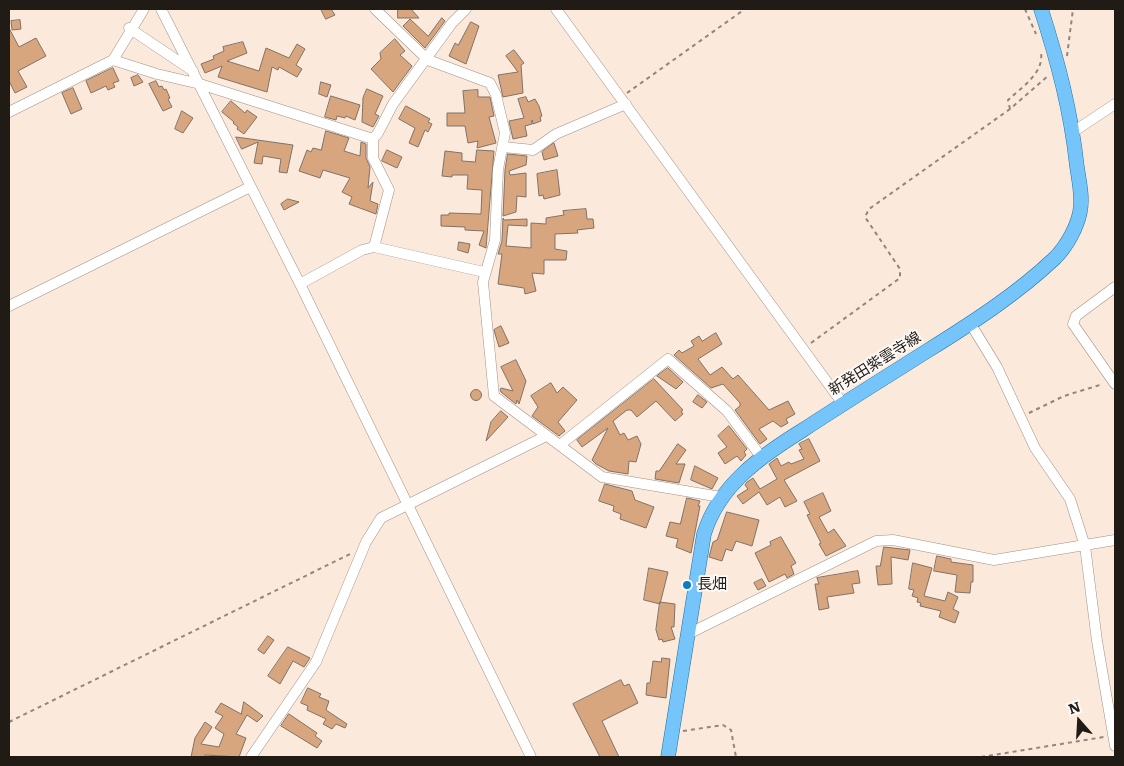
<!DOCTYPE html>
<html>
<head>
<meta charset="utf-8">
<style>
  body { margin:0 }
  #map { position:relative; width:1124px; height:766px; overflow:hidden; background:#fbe9db; font-family:Literata,serif }
  canvas { display:block }
  .frame { position:absolute; inset:0; border:10px solid #211b16; pointer-events:none }
  .north { position:absolute; left:1054px; top:696px; width:50px; height:50px; -webkit-text-stroke:4px #fdf9f6; paint-order:stroke; rotate:341deg; font-size:14px; font-weight:700; line-height:20px; text-align:center; color:#211b16 }
  .north::after { content:''; display:block; margin:auto; width:18px; height:22px; background:#211b16; clip-path:polygon(50% 0,100% 100%,50% 72%,0 100%) }
</style>
</head>
<body>
<div id="map">
<canvas width="1124" height="766"></canvas>
<div class="frame"></div>
<div class="north">N</div>
</div>
<script>
const context = document.querySelector('canvas').getContext('2d');
context.lineJoin = 'round';
function fill(path, color) { context.fillStyle = color; context.fill(path, 'evenodd'); }
function strokePath(path, color, width, dash) { context.strokeStyle = color; context.lineWidth = width; context.lineCap = dash ? 'butt' : 'round'; context.setLineDash(dash || []); context.stroke(path); }
function drawText(font, color, halo, rows, align = 'center') {
  context.font = font + ' Literata,"Noto Sans JP",serif'; context.lineWidth = 4; context.setLineDash([]); context.textBaseline = 'middle'; context.strokeStyle = halo; context.fillStyle = color; for (const [text, x, y, turn = 0] of rows) {
    context.save(); context.translate(x, y); context.rotate((+turn || 0) * Math.PI / 180); context.textAlign = isNaN(turn) ? turn : align; if (halo) context.strokeText(text, 0, 0); context.fillText(text, 0, 0); context.restore();
  }
}
const building = new Path2D(`
  M321,9H331L335,15L326,19Z
  M398,9H411L419,18H398Z
  M442,18L445,21L425,48L403,26L410,19L428,36Z
  M20,20L21,29L12,30L11,21Z
  M471,22L479,26L466,64L449,56L455,43L458,45Z
  M9,28L19,47L36,38L46,56L18,71L27,87L15,93L9,81Z
  M395,39L405,51L400,55L412,66L393,92L371,69L381,59L380,53Z
  M243,42L247,53L227,61L259,71L266,48L289,58L297,44L305,49L296,65L302,69L297,77L279,67L278,70L272,67L267,92L218,77L222,66L205,73L201,64L214,59L213,56L224,51L223,47Z
  M514,50L524,63L521,65L523,93L503,97L498,75L518,72L506,56Z
  M113,68L119,81L113,83L115,87L108,90L106,86L91,93L86,81Z
  M138,75L143,82L134,86L131,78Z
  M156,81L159,87L162,86L164,90L166,89L170,98L168,99L172,107L163,111L149,84Z
  M321,82L331,85L327,97L319,94Z
  M73,88L82,109L71,114L62,93Z
  M367,89L383,96L375,114L379,116L373,127L362,122L363,98Z
  M478,90V97H490L494,116L489,117L496,143L477,148L478,141L468,143L465,126H447V113H465L463,91Z
  M331,96L360,105L355,120L346,116L345,118L337,116L336,120L325,117Z
  M526,97L528,102L535,99L539,106L542,116L540,117L541,121L533,124L532,120V124L525,126L527,136L513,139L509,121L524,118L518,99Z
  M231,101L245,113L247,110L257,117L244,134L237,129L238,127L233,123L234,122L222,112Z
  M406,106L430,119L428,122L432,124L428,132L425,130L418,147L409,143L415,128L399,119Z
  M182,111L193,118L183,133L175,129Z
  M326,131L349,138L344,151L360,156L361,142L366,144V158L370,167L368,188L373,182L370,201L378,204L376,214L349,204L352,197L342,192L350,178L323,170L320,178L299,171L307,150L311,152L313,148L321,150Z
  M236,137L293,145L287,173L279,172L281,159L263,156L262,164L254,163L258,142L242,149Z
  M554,143L558,156L544,160L542,152Z
  M387,150L402,157L397,168L382,161Z
  M477,150L494,151L486,248L479,245L484,231L465,230V227L441,226V215H449V213L481,214L482,190L467,189L468,175H452V177L442,176L445,151L462,153V161L475,162Z
  M508,154L527,156L526,165L509,171L510,175L526,173V197L517,196L516,212L503,216L505,170Z
  M557,170L560,195L544,199L543,195L539,196L537,174Z
  M288,199L299,202L284,210L281,204Z
  M586,209L587,219H593L594,228L577,230L578,233L555,234V249L567,251L566,260H544V274L532,273L536,291L525,294L524,288L498,284L502,254H498L502,241L503,218L504,220L527,219V226L508,225L506,246L531,248V223L546,224V218L564,215L563,211Z
  M459,242L470,244L468,253L458,250Z
  M501,326L509,343L499,347L494,330Z
  M716,333L722,344L698,359L710,375L722,367L733,379L738,375L769,410L788,401L795,414L786,419L788,423L781,427L773,421L759,429L767,439L760,444L735,410L740,406V403L723,384L711,388L674,355L679,350L682,353L694,346L691,341L699,336L702,341Z
  M516,360L526,381L519,404L517,400L516,404L501,392L500,390L501,388L513,391L501,367Z
  M668,368L683,382L676,389L657,376Z
  M654,379L683,410L681,411L683,414L675,421L656,401L637,417L631,410H627L613,421L620,435L624,433L628,440L637,436L641,444L636,462L629,461L628,474L609,471L596,464L592,460L608,428L582,447L577,440Z
  M551,383L557,393L563,387L577,400L558,422L565,431L559,436L532,416L538,407L531,396Z
  M470.5 395a5.5 5.5 0 1 1 11 0a5.5 5.5 0 1 1-11 0Z
  M698,395L707,402L702,408L693,402Z
  M501,411L508,417L486,441L491,422Z
  M729,426L747,449L744,452L746,455L741,461L737,456L725,464L718,453L727,447L718,436Z
  M809,439L820,461L784,480L797,501L785,507L780,497L767,505L759,492L743,504L737,496L748,489L745,485L747,482L753,478L760,489L777,479L769,464L777,458L781,466L789,462L791,464L804,459L799,450L802,449L799,444Z
  M678,444L686,450L676,464H685L679,483L655,479L656,471H659Z
  M695,466L718,478L712,489L691,480Z
  M605,484L632,491L635,500L654,507L646,528L620,519L621,514L613,511L614,506L599,501Z
  M823,493L831,511L819,517L828,533L834,529L846,546L826,556L819,544L821,543L807,515L810,514L804,502Z
  M687,498L700,501L698,506H700L691,553L676,547L678,539L666,536L670,522L680,524Z
  M727,512L759,520L752,546L736,541L732,551L726,549L722,561L709,557L713,542L717,540Z
  M781,537L796,563L791,566L794,574L787,578L785,574L769,582L755,553L771,545L770,542Z
  M884,547L910,550L908,560L891,557L892,584L878,585L876,566H880Z
  M937,556L951,559V562L973,565V582H971L970,593L955,592L957,575L934,571Z
  M913,563L932,568L924,596L945,601L948,592L958,597L953,609L959,612L955,623L939,617L941,611L920,606L921,603L917,602L918,598L912,596L914,590L909,589Z
  M649,568L668,572L660,604L644,600Z
  M858,571L860,583L852,584L854,593L827,597L829,608L819,610L815,584H819L817,578Z
  M762,579L766,586L758,590L754,583Z
  M660,602L675,604L674,627H671L675,639L663,642L662,639L659,640L656,630Z
  M268,636L274,640L264,654L258,650Z
  M288,647L310,658L304,667L293,661L280,684L268,676Z
  M662,658L670,659L666,698L646,695L647,683H650L653,661L661,662Z
  M621,680L624,686L629,684L638,703L602,721L619,757H600L573,704Z
  M308,688L321,694L319,697L329,701L326,710L347,724L345,728L336,724L332,729L323,724L326,719L307,710L308,706L301,703Z
  M244,702L263,716L257,722L247,715L236,734L246,738L239,757L205,755V757H191L195,738L205,722L212,727L201,744L219,747L224,734L215,728L223,716L215,712L221,703L241,714Z
  M289,714L317,733L315,736L322,741L317,748L281,726Z`);
fill(building, '#d7a67f');
strokePath(building, '#817266', 1);
const minor = new Path2D(`
  M161,9L300,284L531,757
  M375,9L428,60L490,83L496,95L505,133L498,169L495,240L483,282L494,396L602,477L721,497
  M556,9L843,404
  M129,28L193,71
  M113,60L144,9
  M9,112L113,60L157,74L200,84L373,139
  M1073,132L1115,104
  M503,147L533,150L556,134L626,104
  M374,247L389,190L373,158V139L378,133L393,104L452,23L466,9
  M300,284L362,250L374,247L484,272
  M1115,287L1076,316L1073,324L1115,384
  M9,306L250,187
  M970,323L997,367L1035,448L1070,499L1085,546L1097,641L1115,746
  M560,445L668,359L727,411L762,458
  M688,634L876,541L893,540L994,560L1115,540
  M251,757L316,662L366,542L381,518L546,436`);
const major = new Path2D(`
  M668,757L704,534C719,485 761,456 803,430C844,403 886,377 927,351C972,323 1017,294 1055,258C1067,246 1077,227 1080,212C1083,197 1079,181 1077,167C1071,111 1058,62 1041,9`);
strokePath(minor, '#a29185', 11);
strokePath(major, '#1c71aa', 15);
strokePath(new Path2D(`
  M1025,9L1036,34
  M1067,56L1073,9
  M627,93L745,9
  M1010,109L1008,100C1022,87 1044,73 1041,53
  M811,343L900,278V269L865,217L869,209L1010,109L1049,75
  M1029,413L1064,396L1103,384
  M9,722L350,554
  M683,731L723,725L731,730L736,757
  M981,757L1104,737`), '#92867c', 2, [4, 4]);
strokePath(minor, '#fff', 10);
strokePath(major, '#75c5fb', 14);
for (const [x, y, r, color] of [
  [687,585,5,"#097dc7"]
]) { const dot = new Path2D(); dot.arc(x, y, r, 0, 2 * Math.PI); context.fillStyle = color; context.fill(dot); strokePath(dot, '#fdf9f6', 2); }
drawText('15px', '#211b16', '#fdf9f6', [
  ["新発田紫雲寺線",875,364,-32]
]);
drawText('15px', '#211b16', '#fdf9f6', [
  ["長畑",697,585]
], 'left');
</script>
</body>
</html>
